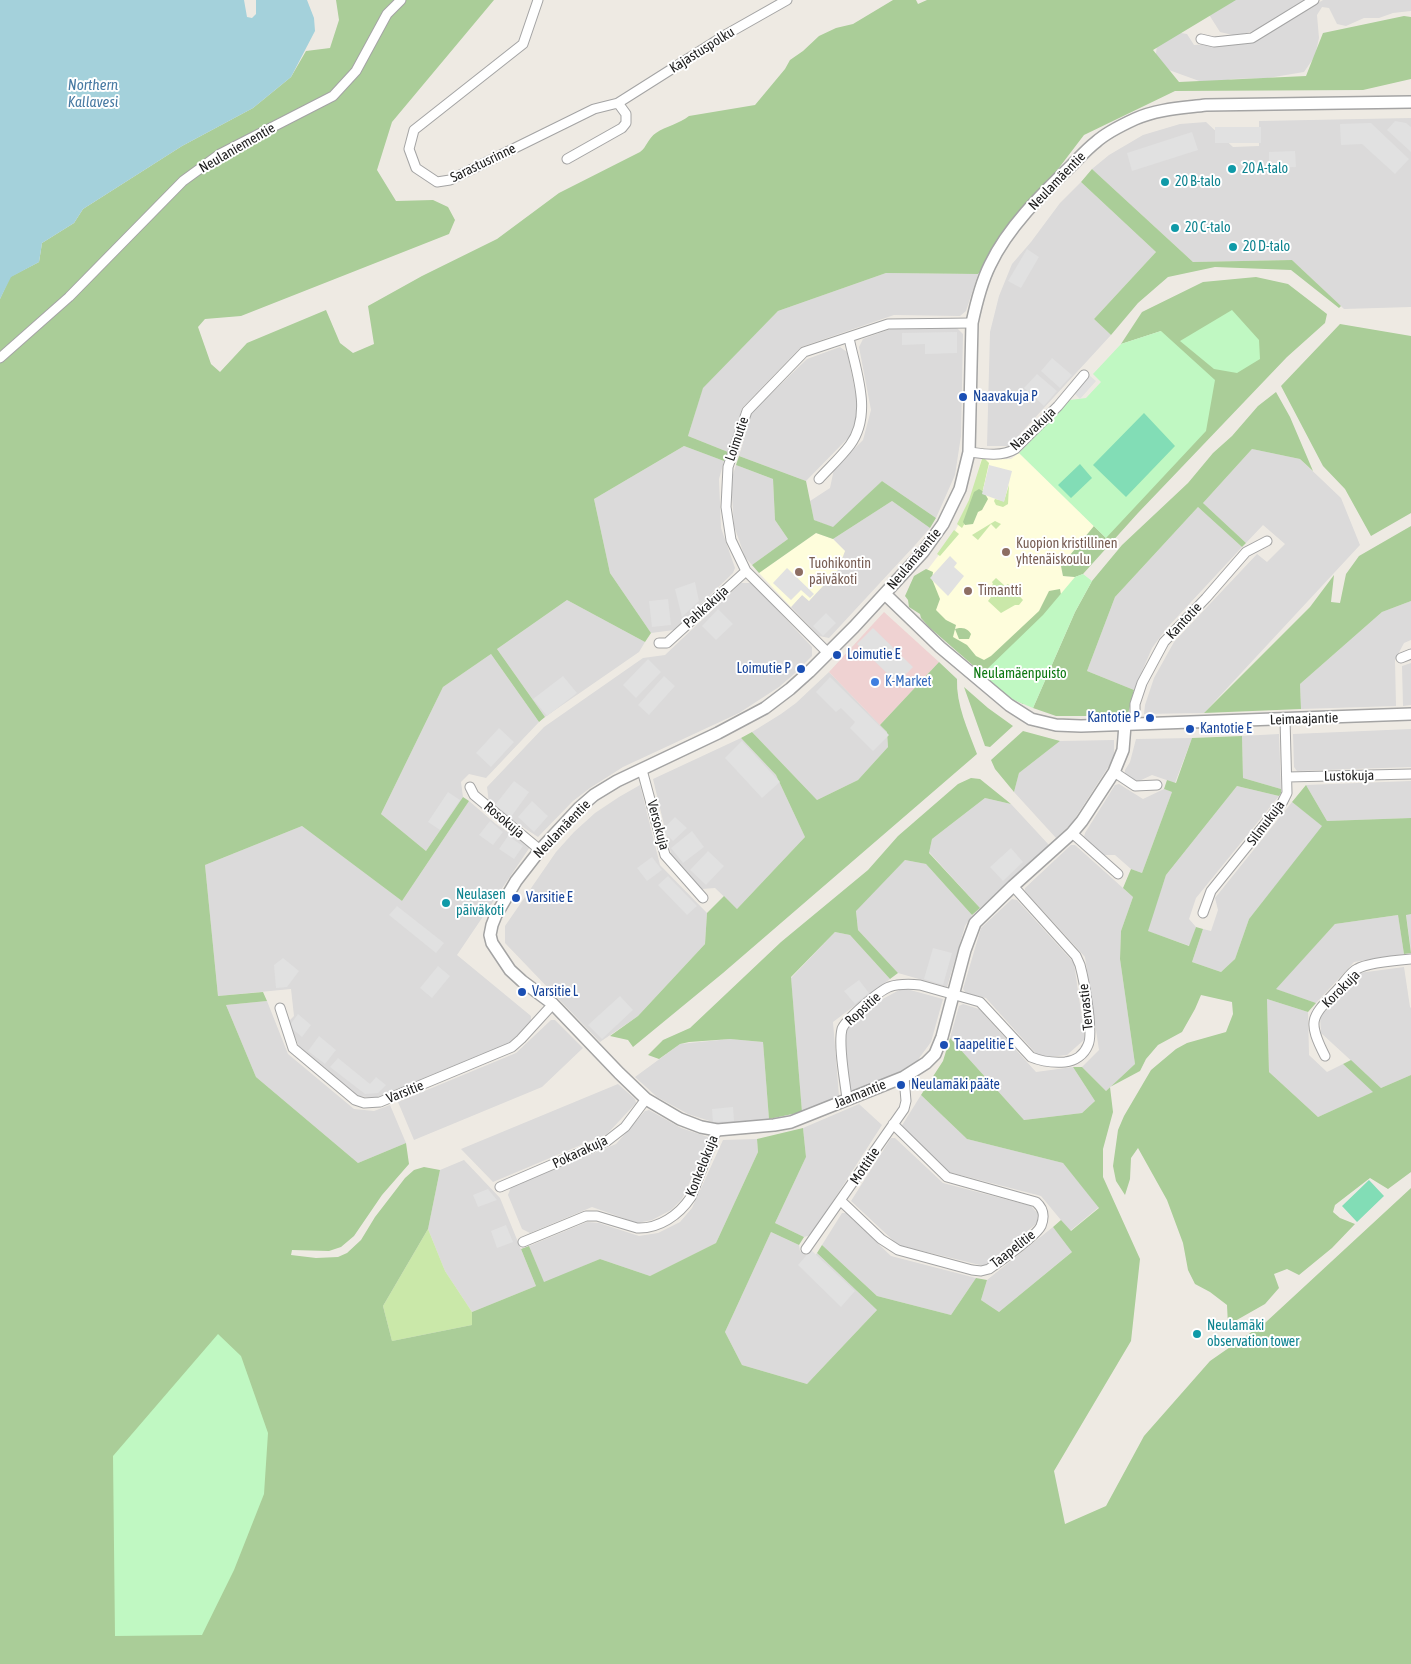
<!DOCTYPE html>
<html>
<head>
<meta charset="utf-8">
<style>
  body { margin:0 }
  canvas { display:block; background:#eeeae3 }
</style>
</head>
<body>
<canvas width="1411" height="1664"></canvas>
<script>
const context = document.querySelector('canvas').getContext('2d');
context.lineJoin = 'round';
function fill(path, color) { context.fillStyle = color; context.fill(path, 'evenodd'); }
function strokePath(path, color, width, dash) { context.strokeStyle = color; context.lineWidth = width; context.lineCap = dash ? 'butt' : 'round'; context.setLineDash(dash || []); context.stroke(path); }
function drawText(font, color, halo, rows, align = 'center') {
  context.font = font + ' "Asap Condensed",sans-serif'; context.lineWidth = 4; context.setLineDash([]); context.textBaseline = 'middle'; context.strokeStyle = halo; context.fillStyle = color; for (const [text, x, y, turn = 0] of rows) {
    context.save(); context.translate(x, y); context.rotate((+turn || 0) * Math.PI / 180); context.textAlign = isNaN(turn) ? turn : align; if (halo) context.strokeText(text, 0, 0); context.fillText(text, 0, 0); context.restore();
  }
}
fill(new Path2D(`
  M1228,0H1306L1256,30L1237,36L1220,32L1208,13Z
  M1323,0H1411V11L1393,13L1379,18H1364L1346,26L1337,24L1329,8L1322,7L1317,15L1319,38L1315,56L1304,72L1268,78L1231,79L1214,85L1202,82L1155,65L1157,43L1168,31L1187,34L1194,45L1254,41Z
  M1411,118V307L1344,309L1292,260L1193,262L1092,169L1109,155L1143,135L1180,124L1206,122L1233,147L1259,146V121Z
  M1081,182L1156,252L1094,319L1111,335L1009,446H987L990,332L999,296L1012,264L1031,242L1060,203Z
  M886,273L978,274L966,311L960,316L894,315L801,347L742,408L728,452L688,436L703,387L778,311Z
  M896,327L957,328L963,334L961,436L955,475L936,518L882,481L834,528L814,520L810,501L830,488L834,469L863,440L871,410L859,347L863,339Z
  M840,347L847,352L859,410L852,434L806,481L739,456L752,412L807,359Z
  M684,446L724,461L719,479L721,528L735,568L733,573L674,630L651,633L610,573L594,499Z
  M1252,449L1300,459L1341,498L1360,545L1204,713L1144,714L1145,705L1154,678L1174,642L1257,554L1267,562L1285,544L1263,525L1246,543L1203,503Z
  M736,465L773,479L775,520L788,539L752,565L745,557L734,526L731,481Z
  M892,501L930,528L916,544L829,638L819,636L791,607L803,594L809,601L845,551L833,539Z
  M1198,507L1242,547L1166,629L1152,648L1134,690L1087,671L1115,597Z
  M741,583H752L812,647V656L794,674L779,687L739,713L623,767L590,788L573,801L538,837L503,814L489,803L487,787L544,727L643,658L665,655Z
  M567,600L645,642L639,652L545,717L497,649Z
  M1411,601V640L1404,643L1395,660L1396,706L1301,709L1300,684L1382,612Z
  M491,654L539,722L486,778L469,774L461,782L463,797L426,851L381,814L443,687Z
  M1411,663V705L1403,706L1402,666Z
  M829,672L887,732L888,747L858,780L817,800L752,732L781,714L796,703Z
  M1411,729V767L1297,771L1294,767L1293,734Z
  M1279,734L1281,789L1243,778L1242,736Z
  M741,738L776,775L805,837L737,909L715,888L702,889L672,858L653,779Z
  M1192,738L1175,783L1152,775L1137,782L1125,774V770L1130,762L1136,739Z
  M1114,740V758L1072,823L1056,838L1014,792L1019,773L1060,741Z
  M1411,781V818L1327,821L1306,785Z
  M1119,784L1143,799L1164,789L1172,792L1142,873L1131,869L1115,855H1104L1084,837L1085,833L1115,785Z
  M640,785L660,865L707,913L705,944L638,1016L600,1042L505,943V926L556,852L574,832L595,813L619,797Z
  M1237,786L1279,796L1196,898L1189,919L1196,927L1190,946L1147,931L1166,875Z
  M985,798L1011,804L1049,845L980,908L929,852L932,839Z
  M469,801L496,824L530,847L457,955L531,1016V1022L509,1043L375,1098L358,1096L299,1046L288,1022L294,1016L291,989L218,996L205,865L302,826L402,901Z
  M1292,802L1323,826L1249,919L1235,959L1221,972L1192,962L1203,929L1211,931L1218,910L1215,898Z
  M1071,845H1075L1133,897L1121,931L1120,959L1135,1064L1106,1091L1082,1067L1099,1050L1085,957L1025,891V888Z
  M905,860L926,864L972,915L965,926L947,987L898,973L858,930L856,910Z
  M1012,899L1017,900L1074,963L1085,1039L1067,1055L1040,1058L986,998L966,993L963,989L981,928Z
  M1406,914H1411V951Z
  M1398,915L1404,954L1354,962L1316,1003L1275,989L1335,924Z
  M835,932L850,935L890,979L833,1022L839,1096L802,1112L791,978Z
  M1404,967L1410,1007L1411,1008V1075L1381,1088L1321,1033L1320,1017L1359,973Z
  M903,988L943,999L931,1042L917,1061L897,1073L854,1090H851L849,1088L845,1037L847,1028L851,1022L879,1001Z
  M1267,999L1308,1012L1309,1055L1327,1072L1343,1064L1374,1092L1318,1117L1269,1072Z
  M267,1001L288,1054L354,1109L374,1111L390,1105L406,1143L358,1163L256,1077L226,1005Z
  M963,1004L979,1009L1036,1072L1073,1067L1095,1101L1082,1113L1024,1120L950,1038L959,1006Z
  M551,1020H555L583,1048L542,1087L414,1140L398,1102L516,1053Z
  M730,1039L763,1042L769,1119L759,1122L719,1124L688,1114L657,1097L635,1077L680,1044Z
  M618,1084L635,1099L636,1103L607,1134L493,1182L461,1149Z
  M921,1095L967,1139L1063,1163L1099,1207L1070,1231L1041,1196L949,1172L901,1127Z
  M859,1104L882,1125L811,1235L804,1237L775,1223L806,1157L803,1128Z
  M649,1110L681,1128L708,1137L709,1141L682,1199L671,1210L652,1220L637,1223L592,1207L530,1233L522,1229L508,1195L511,1187L616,1144L645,1111Z
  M891,1138H895L943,1183L1031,1206L1038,1214L1037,1223L988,1264L984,1266L898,1245L851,1201Z
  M757,1139L758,1152L716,1243L650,1276L600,1259L544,1283L529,1246L587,1222L599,1223L639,1236L658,1233L680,1222L692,1208L723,1140Z
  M464,1160L500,1198L536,1286L472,1312L445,1271L428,1229L440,1170Z
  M842,1213H846L891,1256L976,1278L951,1315L877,1296L822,1245Z
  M1053,1227L1073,1251L999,1312L981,1300L987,1280Z
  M771,1232L799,1245L800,1251L812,1259L817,1253L877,1310L807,1384L742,1365L725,1332Z`), '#dbdada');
fill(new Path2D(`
  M884,612L939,662L880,725L829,672Z`), '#efd2d2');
fill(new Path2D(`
  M1019,453L1094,526L1061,566L1063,576L1075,577L1061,595L1010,647L982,674L925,620V573L951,539L971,500L977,480L981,460L1011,459Z
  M816,533L833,539L845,551L838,570L809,601L802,595L791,607L759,573Z`), '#fefddc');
fill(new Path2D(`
  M982,459H985L989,463L982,494L962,528L957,524L969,500Z
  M1009,485L1008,504L1003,507L996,505L994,501L995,499L1004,501Z
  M995,521L1001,524L996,529L991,524L978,540L972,535Z
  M954,530L959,534L940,556L937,554Z
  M996,578L1005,586L1008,584L1023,600L1019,605H1015L1001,613L988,601L991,597C988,592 989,588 993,584L992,582Z
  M428,1229L445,1271L472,1312V1325L392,1341L383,1306Z`), '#cae8a9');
fill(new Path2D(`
  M336,0H494L392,122L377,170L396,201L433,200L448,207L455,220L449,234L241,316L205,319L198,327L211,364L220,372L247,343L326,310L340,343L353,353L374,344L368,306L422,276L497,239L559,193L640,152C647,147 648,138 656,133C666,126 679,124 689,116L755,105L785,69L790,60L803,51L819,36L836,28L853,24L893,0H916L918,4L927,0H1236L1153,50L1179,82L1306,76L1323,33L1404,16L1411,17V79L1363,90L1175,91L1084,135L978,274L886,273L778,311L703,388L688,436L728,452L724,461L684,446L594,499L610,573L651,633L645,642L567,600L497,649L545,717L539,722L491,654L443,687L381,814L426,851L463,797L469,801L402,901L302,826L205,865L218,996L263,992L267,1001L226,1005L256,1077L358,1163L406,1143L409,1164L382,1195L354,1236L341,1247L329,1251L292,1250L291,1255L316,1258L338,1257L347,1253L361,1240L375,1217L405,1178L414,1170L424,1167L440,1170L428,1229L383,1306L392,1341L472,1325V1312L536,1286L521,1249L529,1246L544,1282L600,1259L650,1276L716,1243L758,1152L757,1139L803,1128L806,1157L775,1223L804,1237L799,1245L771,1232L725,1332L742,1365L807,1384L877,1310L817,1253L822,1245L877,1296L951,1315L976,1278L987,1280L981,1300L999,1312L1072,1252L1053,1227L1061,1220L1071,1231L1099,1208L1063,1163L967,1139L921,1095L943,1061L950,1038L1024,1120L1082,1113L1095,1101L1073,1067H1082L1106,1091L1135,1064L1120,959L1121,931L1133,897L1123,888L1131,869L1142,873L1172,792L1164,789L1167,780L1176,783L1192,738L1242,736L1243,778L1281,789V793L1279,796L1237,786L1166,875L1148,931L1189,946L1196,927L1203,929L1192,962L1221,972L1235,959L1249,919L1322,826L1292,802L1306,785L1327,821L1411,818V914L1406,915L1411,953L1404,954L1398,915L1335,924L1276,989L1316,1003L1308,1012L1267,999L1269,1072L1318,1117L1373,1092L1343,1064L1351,1060L1381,1088L1411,1075V1172L1388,1189L1370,1178L1335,1205L1333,1212L1340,1218L1355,1224L1332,1248L1299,1275L1287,1269L1274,1274L1279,1288L1265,1304L1228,1325L1227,1305L1210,1292L1195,1284L1188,1270L1183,1243L1167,1200L1138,1148L1131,1158L1130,1179L1125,1195L1116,1181L1113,1166L1118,1130L1124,1116L1151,1070L1176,1049L1187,1043L1226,1032L1233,1014L1232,1002L1201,995L1195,1009L1182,1032L1158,1045L1146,1059L1140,1071L1110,1087L1113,1112L1103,1149V1177L1140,1259L1131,1341L1054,1471L1065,1524L1106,1506L1144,1436L1210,1361L1266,1322L1411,1188V1664H0V299L10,277L39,262L42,243L74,223L83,209L182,146L253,108L291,77L306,51L330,48L339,20Z
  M1092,169L1193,262L1292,260L1341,306L1339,308L1291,270L1215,267L1168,277L1138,303L1111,335L1094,319L1156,252L1081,182Z
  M1256,277L1288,284L1327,314L1325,323L1287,357L1138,513L1083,574L1075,577L1063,576L1061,566L1094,526L1106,538L1161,331L1121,344L1142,312L1203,282Z
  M1340,324L1411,336V513L1371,536L1345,489L1323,466L1281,386Z
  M1276,392L1290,417L1313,471L1300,459L1252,449L1203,503L1246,543L1242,547L1198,507L1115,597L1087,671L1134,690L1128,714L1085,716H1056L1033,708L1075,612L1092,581L1122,545L1188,483L1213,453L1232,436L1258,406Z
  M739,456L806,481L814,520L833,527L882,481L936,518L930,528L892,501L833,539L816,533L759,573L752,565L788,539L775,520L773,479L736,465Z
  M979,489L984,492L988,499L982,510L978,512L973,524L965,525L963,522L974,492Z
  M1411,526V601L1382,612L1300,684L1301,709L1204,713L1310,607L1334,575L1331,602L1340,603L1346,574L1359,556Z
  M926,569L933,572L932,579L940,599L936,610L946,620L956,625L953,637L967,645L976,656L984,660L991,656L1039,611L1049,591L1060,589L1062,600L1028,702L1023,704L1007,695L929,627L921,618L920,614L909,607L908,600L905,596L914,576Z
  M959,628C965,628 968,629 971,634L969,639H959L955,629Z
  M939,662L957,679C956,705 968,730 977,754L723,973L633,1047L628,1040L610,1036L638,1016L705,944L707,913L724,896L737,909L805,837L776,775L741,738L752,732L817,800L858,780L888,747L887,732L880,725Z
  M964,687L988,708L1013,726L990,747L985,746Z
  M1023,731L1060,741L1019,773L1014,792L995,769L991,760Z
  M971,778L980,779L1011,804L985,798L932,839L929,853L980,908L972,915L926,864L905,860L856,911L858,930L898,973L890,979L850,935L835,932L791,977L802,1112L769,1119L763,1042L730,1039L689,1042L680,1044L659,1059L648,1055L663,1040L690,1028L781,942L868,870L898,836L958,784Z`), '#aacd98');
fill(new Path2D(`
  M1232,310L1259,340L1260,359L1237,373L1214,369L1180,341Z
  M1161,331L1215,380L1206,431L1106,538L1019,453L1070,400L1086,398L1101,382L1093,374L1121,344Z
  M1083,574L1092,581L1075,612L1033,708L1007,697L982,674L1043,615L1075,577Z
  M218,1334L241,1356L268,1433L264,1494L234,1570L202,1635L115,1636L113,1456Z`), '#c0f8c2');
fill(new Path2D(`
  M1144,413L1175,446L1126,497L1093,465Z
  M1080,464L1092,478L1071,498L1058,485Z
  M1369,1180L1384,1196L1357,1222L1342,1206Z`), '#82ddb6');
fill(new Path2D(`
  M1395,121L1406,123L1411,127V152L1387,130Z
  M1371,123L1409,159L1395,174L1362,144L1341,145L1340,124Z
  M1215,127H1261V143H1215Z
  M1192,132L1198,150L1132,171L1127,153Z
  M1295,151L1296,167L1269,168V152Z
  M1027,249L1039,257L1021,288L1008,281Z
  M957,332V353L925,354V344L902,345V333Z
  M1052,358L1072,375L1060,388L1041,371Z
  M1037,374L1057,391L1044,406L1024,388Z
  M1089,375L1096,381L1080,399L1073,392Z
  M989,465L1012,471L1004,502L982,494Z
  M950,556L957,563L954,567L964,576L948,596L930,578Z
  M787,568L814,594L810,598L801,590L791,600L773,583Z
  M695,582L699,601L682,617L675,589Z
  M668,599L671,625L652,627L649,601Z
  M718,609L733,624L716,640L702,626Z
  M826,613L836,623L823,636L813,626Z
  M873,628L913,667L897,683L857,644Z
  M648,659L661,672L636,698L623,685Z
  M563,676L577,693L547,716L533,699Z
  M664,676L675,686L649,715L638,705Z
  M830,677L889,735L873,751L850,728L855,722L841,708L836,712L816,692Z
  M499,728L514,742L491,767L476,753Z
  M742,741L780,782L762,798L725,758Z
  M514,781L529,792L511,817L495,805Z
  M448,792L460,800L440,830L428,822Z
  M532,801L548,816L534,832L518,817Z
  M675,817L687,828L673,841L662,830Z
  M490,821L503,832L493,845L479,835Z
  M692,831L704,847L683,863L671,848Z
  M508,836L523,846L514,859L499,849Z
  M1011,848L1023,862L1003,881L990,867Z
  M708,851L724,866L706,885L690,870Z
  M652,857L662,870L647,881L637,868Z
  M668,876L697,906L687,915L658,885Z
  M397,906L444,943L436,953L389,915Z
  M933,948L952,953L943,985L924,979Z
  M283,958L299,971L287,987L276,988L274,965Z
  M438,966L450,976L432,998L420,988Z
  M859,980L869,993L855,1004L844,991Z
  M620,996L633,1010L602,1039L588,1025Z
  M298,1014L311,1025L302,1037L289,1026Z
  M319,1036L336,1050L325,1064L308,1051Z
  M338,1058L370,1084L376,1077L386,1085L378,1093L365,1094L330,1067Z
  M733,1107L734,1121L713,1122L712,1109Z
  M488,1189L497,1200L478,1207L473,1195Z
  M506,1225L513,1242L497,1248L491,1231Z
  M811,1250L855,1291L841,1307L798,1265Z`), '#e1e1e1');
fill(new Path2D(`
  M0,0H244L247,17L252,18L256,14V0H307L314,18L315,31L291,77L253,108L182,146L83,209L74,223L42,243L39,262L11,277L0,299Z`), '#a4d1db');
const minor = new Path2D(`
  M538,0L523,44L414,130L409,149L416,168L437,182L450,180L594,109L618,103L626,114V123L622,128L567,159
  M1201,39L1214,42L1252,38L1314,0
  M618,103L727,34L787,0
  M0,358L69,297L183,181L220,154L333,96L356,71L387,14L401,0
  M969,452C984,454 1002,457 1015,449L1058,406L1084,375
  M819,479C829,468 841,457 850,445C873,414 856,372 849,338
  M659,643H667L746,571
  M828,653L746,571L731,540L726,507L728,467L747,411L804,352L888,324L972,323
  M1401,658L1411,654
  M1135,724V704L1142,683L1164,642L1206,598L1246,552L1267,541
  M642,770L665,855L703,898
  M1114,772L1135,786L1157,785
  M1288,777L1411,774
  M470,787L474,795L540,850
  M1072,833L1118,874
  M1203,913L1211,891L1282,803L1287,793L1285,719
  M280,1008L293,1048L355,1100L364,1103L380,1102L512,1047L521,1039L553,1004
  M1325,1056C1306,1019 1312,1017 1338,989C1344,983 1350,972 1357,969C1367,963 1399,960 1411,959
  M847,1099C845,1081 838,1045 842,1029C845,1020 879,991 889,987C898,984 910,984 920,985L980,1002L1031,1057C1043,1062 1052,1063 1065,1062C1075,1061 1084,1055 1088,1045C1094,1033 1084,980 1080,965L1076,956L1013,886
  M500,1187L607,1141L625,1127L646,1099
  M841,1201L881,1239L898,1250L972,1270L981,1271L989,1269C999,1262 1037,1235 1041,1226C1045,1216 1044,1209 1036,1202L947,1177L893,1124
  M523,1242L586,1216H597L637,1228C659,1229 679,1215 691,1197L717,1130
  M806,1249L904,1109L906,1101L904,1077`);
const tertiary = new Path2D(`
  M885,594L940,647L1009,705L1031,719L1056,725L1081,726L1411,714
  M1125,725L1123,750L1114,772L1082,821L1072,833L1013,886L975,923L965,950L942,1037L935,1054L926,1063L904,1077L791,1122L774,1125L717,1130L701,1127L680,1119L646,1099L619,1073L553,1004L522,981L510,970L492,943L490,935L492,925L496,915L516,881L540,850L579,808L594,795L617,781L718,733L765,708L790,689L809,672L854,627L923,552L943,524L960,489L969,452L972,323C976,304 981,283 990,265C1008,227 1041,195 1071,166C1079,158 1087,149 1096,142C1107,132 1122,125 1135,119C1157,109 1182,108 1206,105L1411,102`);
strokePath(minor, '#a4a4a4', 11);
strokePath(tertiary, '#a4a4a4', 14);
strokePath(minor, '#fff', 9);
strokePath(tertiary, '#fff', 11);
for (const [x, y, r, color] of [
  [1232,169,5,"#0f9aa8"],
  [1165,182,5,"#0f9aa8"],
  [1175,228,5,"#0f9aa8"],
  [1233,247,5,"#0f9aa8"],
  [963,397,5,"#1a4fb4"],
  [1006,552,5,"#8d6e63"],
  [799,572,5,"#8d6e63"],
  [968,591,5,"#8d6e63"],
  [837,655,5,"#1a4fb4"],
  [801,669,5,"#1a4fb4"],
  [875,682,5,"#3f7fe0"],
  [1150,718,5,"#1a4fb4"],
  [1190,729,5,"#1a4fb4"],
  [516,898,5,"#1a4fb4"],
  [446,903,5,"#0f9aa8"],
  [522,992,5,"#1a4fb4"],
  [944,1045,5,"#1a4fb4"],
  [901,1085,5,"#1a4fb4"],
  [1197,1334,5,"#0f9aa8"]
]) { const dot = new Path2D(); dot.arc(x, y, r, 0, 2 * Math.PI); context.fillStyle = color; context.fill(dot); strokePath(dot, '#fff', 2); }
drawText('14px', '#1d1d1d', '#fff', [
  ["Kajastuspolku",702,50,-32],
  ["Neulaniementie",237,148,-30],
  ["Sarastusrinne",483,163,-26],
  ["Neulamäentie",1057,181,-46],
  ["Naavakuja",1033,429,-43],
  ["Loimutie",737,439,-71],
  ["Neulamäentie",914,559,-50],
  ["Pahkakuja",706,607,-42],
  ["Kantotie",1184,621,-47],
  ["Leimaajantie",1304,719,-2],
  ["Lustokuja",1349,776,-1],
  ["Rosokuja",504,820,40],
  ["Silmukuja",1266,823,-53],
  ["Versokuja",658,825,75],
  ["Neulamäentie",562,829,-46],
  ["Korokuja",1341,989,-45],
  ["Tervastie",1086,1007,-96],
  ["Ropsitie",863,1009,-42],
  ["Varsitie",405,1092,-22],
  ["Jaamantie",860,1094,-22],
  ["Pokarakuja",580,1152,-25],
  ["Konkelokuja",702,1166,-68],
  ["Mottitie",865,1166,-56],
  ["Taapelitie",1013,1249,-38]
]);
drawText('14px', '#0d838f', '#fff', [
  ["20 A-talo",1242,169],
  ["20 B-talo",1175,182],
  ["20 C-talo",1185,228],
  ["20 D-talo",1243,247],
  ["Neulasen",456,895],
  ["päiväkoti",456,911],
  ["Neulamäki",1207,1326],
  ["observation tower",1207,1342]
], 'left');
drawText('14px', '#164399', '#fff', [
  ["Naavakuja P",973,397],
  ["Loimutie E",847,655],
  ["Loimutie P",791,669,"right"],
  ["Kantotie P",1140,718,"right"],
  ["Kantotie E",1200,729],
  ["Varsitie E",526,898],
  ["Varsitie L",532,992],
  ["Taapelitie E",954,1045],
  ["Neulamäki pääte",911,1085]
], 'left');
drawText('14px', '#785e54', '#fff', [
  ["Kuopion kristillinen",1016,544],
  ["yhtenäiskoulu",1016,560],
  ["Tuohikontin",809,564],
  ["päiväkoti",809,580],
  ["Timantti",978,591]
], 'left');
drawText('14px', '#0d7912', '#fff', [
  ["Neulamäenpuisto",1020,674]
]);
drawText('14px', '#366cbe', '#fff', [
  ["K-Market",885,682]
], 'left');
drawText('italic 15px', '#487aa3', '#fff', [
  ["Northern",93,85],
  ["Kallavesi",93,102]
]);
</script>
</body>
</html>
